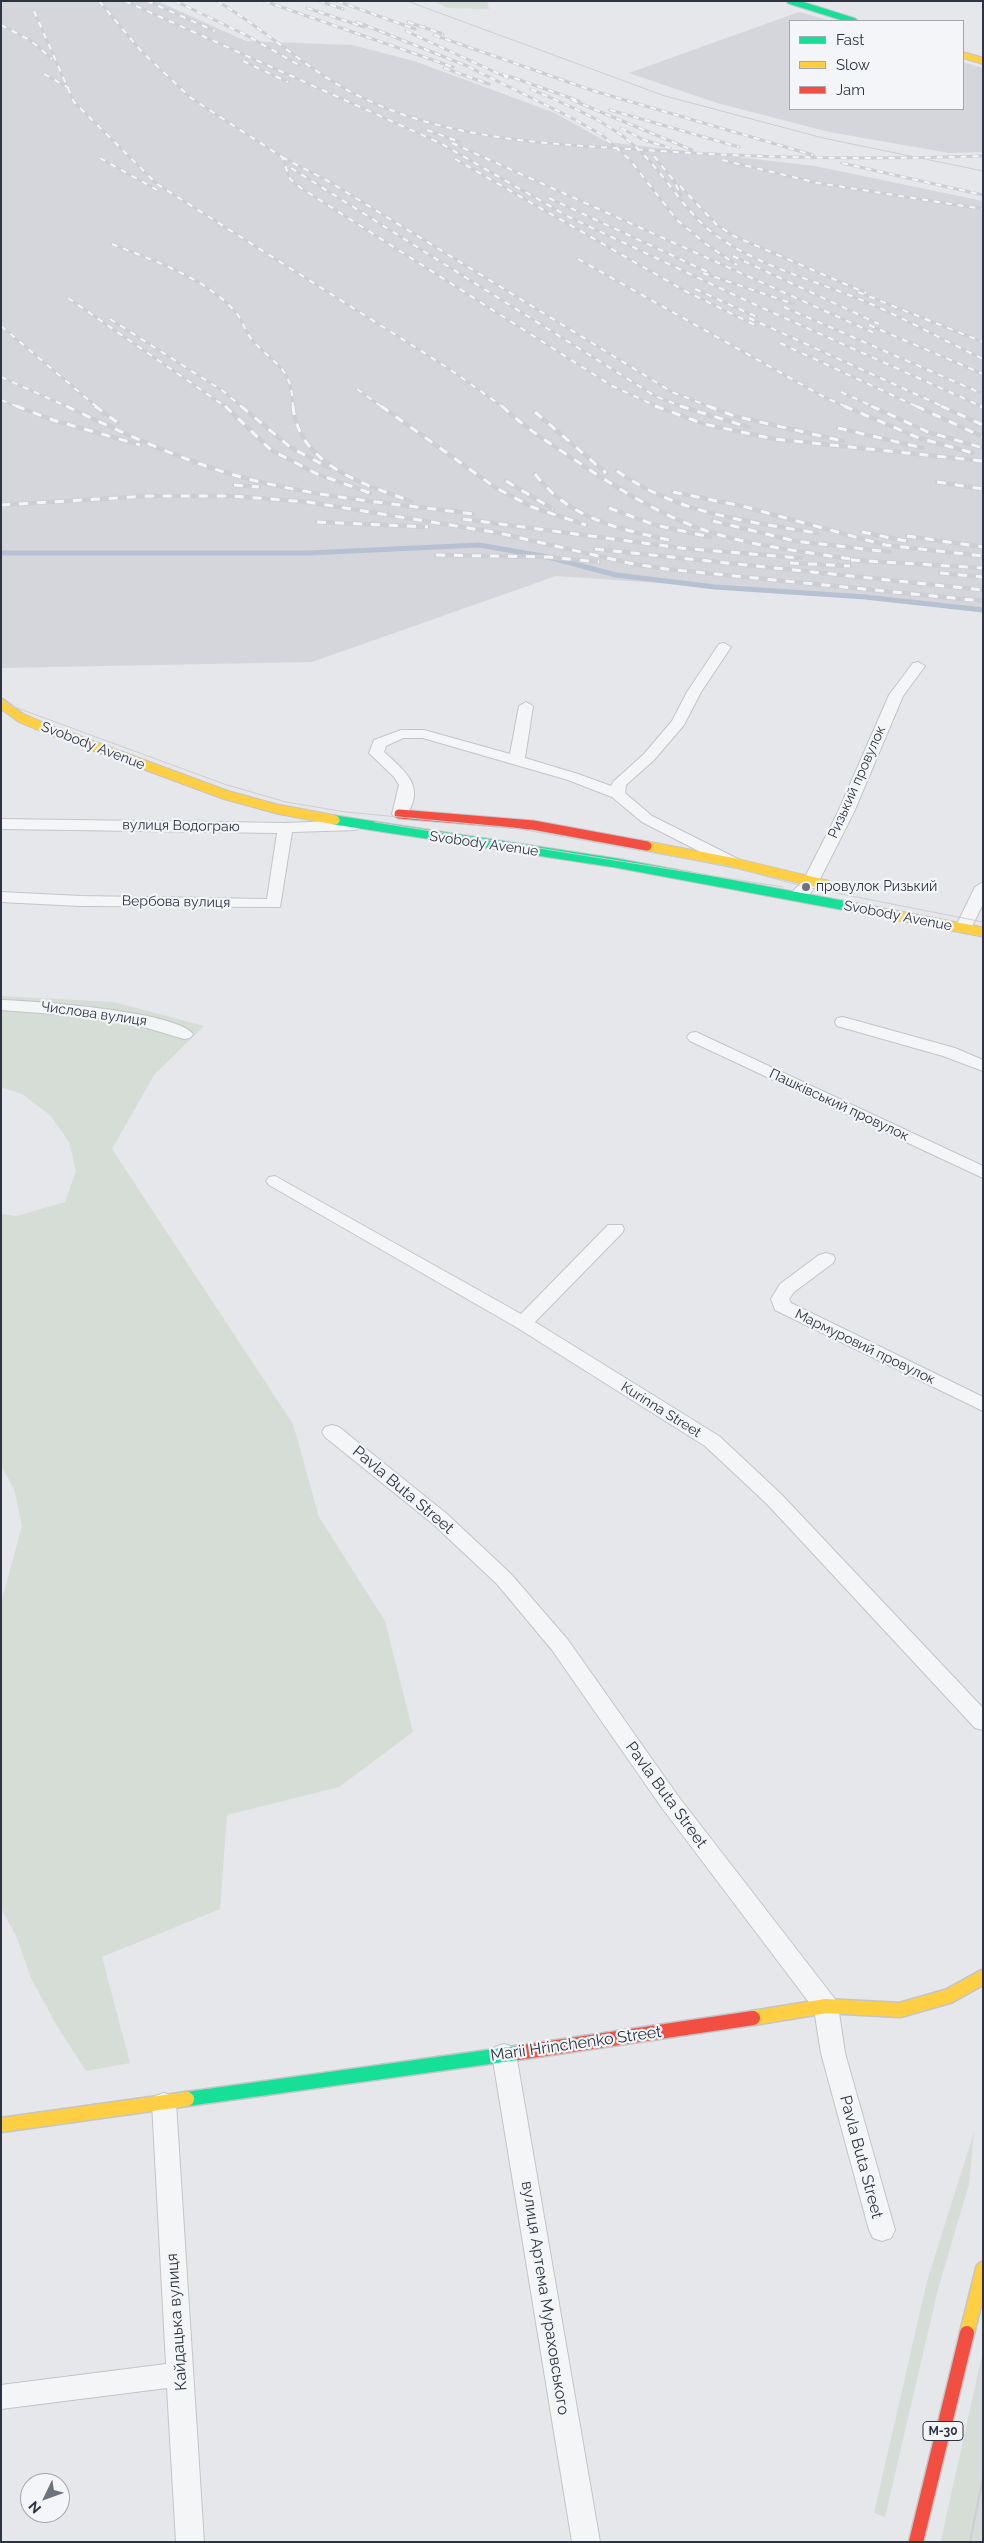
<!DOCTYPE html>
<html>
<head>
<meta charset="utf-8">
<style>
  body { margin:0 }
  #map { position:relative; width:984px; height:2543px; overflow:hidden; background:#e5e7ea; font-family:Raleway,sans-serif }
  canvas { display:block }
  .frame { position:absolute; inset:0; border:2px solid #2d3342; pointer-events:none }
  .legend { position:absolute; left:789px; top:20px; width:175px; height:90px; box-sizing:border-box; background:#f3f5f8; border:1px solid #a4a7af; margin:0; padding:6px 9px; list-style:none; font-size:15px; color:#2d3342 }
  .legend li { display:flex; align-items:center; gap:10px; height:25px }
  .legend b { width:25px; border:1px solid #a4a7af }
  .north { position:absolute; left:20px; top:2473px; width:50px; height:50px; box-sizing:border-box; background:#f3f5f8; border:1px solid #a4a7af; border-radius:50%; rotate:228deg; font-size:14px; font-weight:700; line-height:20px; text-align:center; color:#2d3342 }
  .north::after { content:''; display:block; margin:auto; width:18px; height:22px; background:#6d727d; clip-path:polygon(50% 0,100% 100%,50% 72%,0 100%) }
</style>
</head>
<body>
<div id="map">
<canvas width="984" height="2543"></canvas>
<div class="frame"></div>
<ul class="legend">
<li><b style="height:6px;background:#16e098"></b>Fast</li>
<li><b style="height:6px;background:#ffcf43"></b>Slow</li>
<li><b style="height:6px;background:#f24e42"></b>Jam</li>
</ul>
<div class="north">N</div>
</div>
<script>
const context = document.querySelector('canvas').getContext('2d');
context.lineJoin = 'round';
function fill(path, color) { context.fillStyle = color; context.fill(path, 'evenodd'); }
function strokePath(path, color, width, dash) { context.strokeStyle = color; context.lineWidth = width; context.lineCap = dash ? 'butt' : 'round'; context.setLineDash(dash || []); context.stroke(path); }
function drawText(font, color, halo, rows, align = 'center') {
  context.font = font + ' Raleway,sans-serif'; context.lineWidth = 4.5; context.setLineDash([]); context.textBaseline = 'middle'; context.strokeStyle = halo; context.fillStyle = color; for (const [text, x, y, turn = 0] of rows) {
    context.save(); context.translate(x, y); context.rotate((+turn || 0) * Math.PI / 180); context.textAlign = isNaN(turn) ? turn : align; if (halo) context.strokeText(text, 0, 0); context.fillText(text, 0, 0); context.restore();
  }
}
fill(new Path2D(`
  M1,1H157L246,41L352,45L414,61L555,113L607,142L815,166L983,201V610L893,599L556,576L312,662L1,668Z
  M799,12L831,21H790V109H963V62L983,68V152L949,153L829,132L717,103L629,73Z`), '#d4d6dc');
fill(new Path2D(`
  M433,1H487L489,9L448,8Z
  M1,996L114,1002L204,1026L154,1075L112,1149L293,1424L319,1517L385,1621L413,1732L339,1787L227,1815L220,1909L102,1957L130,2063L86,2071L57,2026L31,1978L17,1938L1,1908V1603L22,1526L14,1489L1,1465V1214L17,1216L65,1202L76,1171L69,1142L50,1115L22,1094L1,1087Z
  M974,2132L969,2184L938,2289L885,2517L874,2513L927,2281Z
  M983,2351V2542H941L943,2531Z`), '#d5ddd6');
strokePath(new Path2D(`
  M1,553H309L479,545L548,557L616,575L715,587L865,597L983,610`), '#b6c1d2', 5);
const street = new Path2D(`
  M724,643L731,647L701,692L684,725L654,760L626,785L625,793L652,816L738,859L740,862L738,865H726L642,822L612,797L568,780L423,738H403L386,746L384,752C405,771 427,787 405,817H395L392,814L399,785L394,777L369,753L374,740L401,730H424L510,754L519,706L526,702L533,706L525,758L578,774L611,786L614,781L644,754L672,721L687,692L719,644Z
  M918,662L925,666L903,696L854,812L819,881L810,894L801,900H789L787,897L803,881L838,812L889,695L913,663Z
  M1,819L285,823L356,820L364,825L356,830L292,832L280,907L80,906L1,902V892L80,896L267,899L277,833L1,829Z
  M983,882V904L971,928L969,931H957L955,928L975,887Z
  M1,1000C33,1001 176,1011 193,1034L190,1038L184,1039L137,1025L94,1017L1,1010Z
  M843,1017L955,1048L983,1060V1071L943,1056L837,1026L835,1022L837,1018Z
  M696,1032L983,1166V1178L690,1041L687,1037L690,1033Z
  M275,1176L521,1314L608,1225H622L624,1229L622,1233L535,1322L719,1436L781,1494L983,1708V1730L975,1728L767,1504L705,1446L516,1327L269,1185L266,1181L269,1177Z
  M826,1253L833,1255L835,1259L833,1263L794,1292L789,1299L791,1303L983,1397V1411L775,1310L771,1299L780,1284L819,1255Z
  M332,1425L339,1427L447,1514L511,1574L568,1640L678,1796L835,1999L838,2006L845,2053L895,2230L891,2238L882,2241L873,2238L869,2230L821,2053L814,2009L662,1808L552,1650L497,1584L433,1524L325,1437L322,1432L325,1427Z
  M504,2044L513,2047L516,2054L600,2542H572L492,2054L495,2047Z
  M164,2093L173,2096L176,2103L204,2542H176L167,2388L1,2409V2385L166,2364L152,2103L155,2096Z`);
const fastFar2 = new Path2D(`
  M790,1L854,21`);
const fastFar1 = new Path2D(`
  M335,820L616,863L852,907`);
const fast = new Path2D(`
  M187,2099L517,2053`);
const slowFar2 = new Path2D(`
  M963,55L983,61`);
const slowFar1 = new Path2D(`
  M1,703L21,718L50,730L226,795L277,809L335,820
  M647,846L735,863L827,885
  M852,907L983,932`);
const slow = new Path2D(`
  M753,2018L826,2006L900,2010L949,1996L983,1977
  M1,2125L187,2099
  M967,2333L983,2269`);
const jamFar1 = new Path2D(`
  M399,814L533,825L647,846`);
const jam = new Path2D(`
  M517,2053L753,2018
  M916,2542L967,2333`);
strokePath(street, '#c3c5c8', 2);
strokePath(fastFar2, '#c3c5c8', 8);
strokePath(fastFar1, '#c3c5c8', 11);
strokePath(fast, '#c3c5c8', 17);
strokePath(slowFar2, '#c3c5c8', 8);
strokePath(slowFar1, '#c3c5c8', 11);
strokePath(slow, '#c3c5c8', 17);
strokePath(jamFar1, '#c3c5c8', 11);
strokePath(jam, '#c3c5c8', 17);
fill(street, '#f4f5f6');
strokePath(fastFar2, '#16e098', 6);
strokePath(fastFar1, '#16e098', 9);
strokePath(fast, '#16e098', 14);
strokePath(slowFar2, '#ffcf43', 6);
strokePath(slowFar1, '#ffcf43', 9);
strokePath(slow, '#ffcf43', 14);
strokePath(jamFar1, '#f24e42', 9);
strokePath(jam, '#f24e42', 14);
strokePath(new Path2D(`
  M407,1L665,96L823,138L983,171
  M1,702L224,784L286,802L346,812L514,828L727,866L806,887L983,922
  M375,822L783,887`), '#cdced1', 1);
strokePath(new Path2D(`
  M970,2542L983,2477`), '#cdced1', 2);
const railFar1 = new Path2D(`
  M99,1L141,51L191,98L282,157L290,179L301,188L612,386L658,407
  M125,1L440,143L569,217L758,306L983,407
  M147,1L215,31
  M175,1L244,34L299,65
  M217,1C268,31 311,74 365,99C452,140 550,144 645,150C757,158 870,160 983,156
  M264,1L453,67
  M319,1L343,9
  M337,1L415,29
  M307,8L364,27
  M34,11L74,102L157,184L448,368L503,407
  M357,22L467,66L572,118L602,135L630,160L677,220L706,244L737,265
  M408,22L443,34
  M1,25L30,40L52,59
  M406,31L508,78
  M434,35L594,91L813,155
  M243,61L288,82
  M444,68L489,84
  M44,74L69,88
  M503,74L579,101
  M531,89C570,107 612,122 642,153C670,181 688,217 721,239C765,268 816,281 864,301C904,318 943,340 983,359
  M572,100L692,150
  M610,110L739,147
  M621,128L644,140L670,148
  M427,130L460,142
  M452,143L874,333
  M654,156L674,181L681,195
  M282,157L328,181L672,392L711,407
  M100,158L157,190
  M455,159L685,291L755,325
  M722,160L818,183L983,209
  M842,163L983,195
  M291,168L655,396L683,407
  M680,186L717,225L734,236L866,293
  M549,198L710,273
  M112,244C154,261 201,276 233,309C242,318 245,332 253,341C278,368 291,366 293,407
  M733,256L879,324
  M578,259L824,397L847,407
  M703,273L794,304
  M695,289L757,317
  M858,292L983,342
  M68,298L226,407
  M784,307L983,394
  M749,318L944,407
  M110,319L223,391L242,407
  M869,325L983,374
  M1,326L97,407
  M780,343L918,407
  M1,377L68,407
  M357,389L382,407
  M841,392L874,407
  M1,400L19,407`);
const rail = new Path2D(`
  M16,406L53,420L140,445
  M66,406C125,434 185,462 248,479C322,498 398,504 473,514
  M95,406L118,423
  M225,406L271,450L317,474L370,493
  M241,406L290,447L329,468
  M293,406C298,464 364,485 411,501
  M381,406L496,488L532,507L586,525
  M502,406C524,427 549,443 575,460C615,487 655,512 701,529C749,546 807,552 857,560
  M655,406L704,424L774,439L983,461
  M680,406L748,427
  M708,406L734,416L843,441
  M844,406L919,438L973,453
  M871,406L928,432L983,448
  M916,406L983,437
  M941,406L983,425
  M980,406L983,407
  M535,412L606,473
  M838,428L923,448
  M617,471C679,514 745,521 817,533
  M535,474C570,519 616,528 669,540
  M506,481L553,509
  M937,482L983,489
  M234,485L259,487
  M673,492L742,506L885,545L983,556
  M1,505L149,496H232L308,502L499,533L629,563L666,569L983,601
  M609,508L655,525L710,537
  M463,519L681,548L801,558
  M713,521L795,541L890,552
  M317,522L428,527
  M862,532L906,541
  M907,536L983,547
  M595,549L983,590
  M436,555L548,557L599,562
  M851,560L983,568
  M790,563L850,566
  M940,573L983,577`);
strokePath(railFar1, '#cdced1', 3);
strokePath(rail, '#cdced1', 4.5);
strokePath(railFar1, '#f3f5f8', 2, [6]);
strokePath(rail, '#f3f5f8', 3, [9]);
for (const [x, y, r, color] of [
  [806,887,5,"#6d727d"]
]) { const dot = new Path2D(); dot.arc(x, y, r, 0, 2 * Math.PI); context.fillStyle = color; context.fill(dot); strokePath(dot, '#f3f5f8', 2); }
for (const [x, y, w] of [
  [943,2431,40]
]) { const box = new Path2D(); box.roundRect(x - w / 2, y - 9.5, w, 19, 4); context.fillStyle = '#f3f5f8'; context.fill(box); strokePath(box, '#2d3342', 1); }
drawText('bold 12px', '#2d3342', null, [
  ["М-30",943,2431]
]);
drawText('14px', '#2d3342', '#f3f5f8', [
  ["Svobody Avenue",93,746,21],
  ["Ризький провулок",857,782,-66],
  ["вулиця Водограю",181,826,1],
  ["Svobody Avenue",484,844,8],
  ["Вербова вулиця",176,902,1],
  ["Svobody Avenue",898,916,11],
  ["Числова вулиця",94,1014,8],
  ["Пашківський провулок",839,1105,25],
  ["Мармуровий провулок",865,1347,26],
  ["Kurinna Street",661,1410,32]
]);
drawText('14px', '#2d3342', '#f3f5f8', [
  ["провулок Ризький",816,887]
], 'left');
drawText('16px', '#2d3342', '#f3f5f8', [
  ["Pavla Buta Street",403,1490,40],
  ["Pavla Buta Street",666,1795,54],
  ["Marii Hrinchenko Street",576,2044,-8],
  ["Pavla Buta Street",861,2157,75],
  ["вулиця Артема Мураховського",545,2298,81],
  ["Кайдацька вулиця",177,2322,-94]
]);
</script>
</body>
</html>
